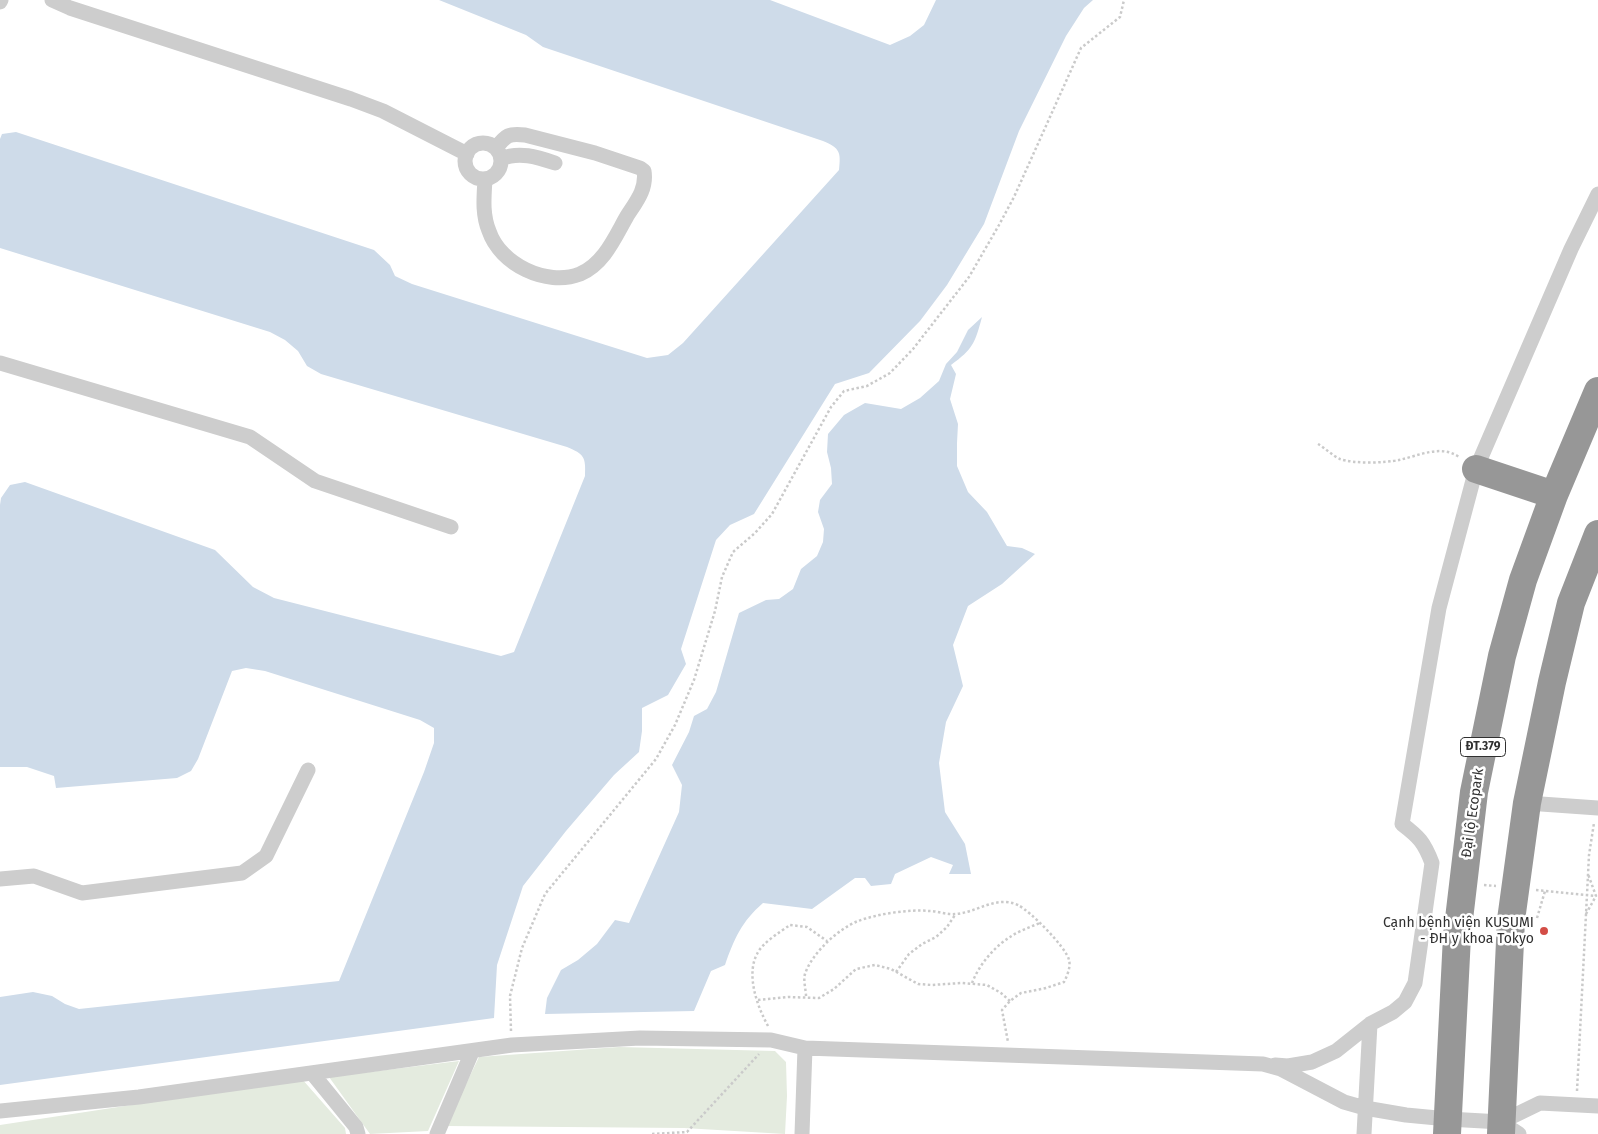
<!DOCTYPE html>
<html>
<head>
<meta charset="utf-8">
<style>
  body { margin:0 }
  canvas { display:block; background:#fff }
</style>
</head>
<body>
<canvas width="1598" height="1134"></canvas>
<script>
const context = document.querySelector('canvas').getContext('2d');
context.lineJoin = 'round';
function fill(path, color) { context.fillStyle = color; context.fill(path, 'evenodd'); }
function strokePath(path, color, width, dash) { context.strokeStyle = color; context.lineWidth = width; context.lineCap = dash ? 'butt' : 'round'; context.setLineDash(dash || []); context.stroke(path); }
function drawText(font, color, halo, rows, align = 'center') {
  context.font = font + ' "Fira Sans",sans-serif'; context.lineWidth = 5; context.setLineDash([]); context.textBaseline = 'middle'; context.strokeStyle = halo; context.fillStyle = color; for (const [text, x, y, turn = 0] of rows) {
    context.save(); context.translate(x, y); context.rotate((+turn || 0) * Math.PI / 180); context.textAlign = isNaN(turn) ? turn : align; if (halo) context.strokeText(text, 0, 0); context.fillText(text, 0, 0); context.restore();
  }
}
fill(new Path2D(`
  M619,1047L775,1051L786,1062L787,1096L785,1134L684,1128L446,1126L479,1057Z
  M459,1061L428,1131L370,1134L329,1077Z
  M302,1079L345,1128L346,1134H0V1125Z`), '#e4ebdf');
fill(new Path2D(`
  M439,0H770L890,45L910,36L924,25L936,0H1093L1084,8L1066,36L1019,131L984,224L947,285L920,321L869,373L835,384L754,514L730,525L716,540L681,649L686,664L668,695L642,708V731L639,752L614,775L566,831L523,886L497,965L494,1018L0,1085V997L33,992L52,996L65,1004L79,1009L339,981L424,772L434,743V728L420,720L265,671L246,668L232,671L198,759L191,771L177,778L56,788L54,776L27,767H0V505L1,498L10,485L25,482L215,550L253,587L274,598L501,656L514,652L585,476C586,457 584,454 567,447L321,374L307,366L298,351L285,340L270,332L0,248V139L2,134L16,132L374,250L390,265L395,276L412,284L647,358L668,355L683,343L839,170C841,152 840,148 823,141L543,47L526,35Z
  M982,317C975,343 973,349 951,365L956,374L950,399L958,424L957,443V466L968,492L987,512L1007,546L1022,548L1035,554L1002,584L968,606L953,645L963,686L946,722L939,763L945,812L965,844L971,874H949L953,865L931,857L895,874L891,884L871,886L865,878H855L812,909L763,903C742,921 734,939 725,965L711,971L694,1011L545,1014L547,998L561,970L578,960L597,944L615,920L629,923L679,812L682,785L672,765L689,732L694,716L707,709L716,692L739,613L766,600L779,599L793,589L801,569L817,556L823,542L824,529L818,512L820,500L832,484L831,468L827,452L828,434L844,415L865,403L901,409L920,398L939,381L946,364L957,352L968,330Z`), '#cedbe9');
strokePath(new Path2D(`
  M1318,444C1325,448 1333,456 1340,459C1354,464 1385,463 1399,460C1418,456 1441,444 1459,457
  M1484,885L1496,886
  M1536,890L1596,896
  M1586,914L1596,896L1588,874
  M1537,918L1545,891
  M896,972L909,954L922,944L936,937L947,927L955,915
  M972,983C979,965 994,947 1010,937C1019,931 1030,927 1040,923
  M806,996C806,990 803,980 805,974C812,953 838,929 858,921C877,914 909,909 929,911C938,911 947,915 955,914C976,913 996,895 1018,905C1030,911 1066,947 1069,960C1071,967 1067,976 1064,982L1046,988L1021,993L1010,1001L1002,1010L1008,1042
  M758,1000L788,997L819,998L834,989L856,969L875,965L891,969L918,984L932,985L962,983L987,985L1001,993L1010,1001
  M768,1026C757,1006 746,975 757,954C762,943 780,932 790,925L807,927L827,941
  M511,1031L510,996L522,948L545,894L656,759L675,725L694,680L715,611L722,577L733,552L755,533L772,514L831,407L844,391L867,386L890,373L913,349L969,277L999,225L1014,197L1081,48L1120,17L1124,0
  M1577,1091L1589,855L1594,823
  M652,1134L687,1132L759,1054`), '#cacaca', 2.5, [2.5, 2.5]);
strokePath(new Path2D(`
  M52,0L70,8L351,99L383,111L467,154
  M0,2L1,0
  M465 161a18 18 0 1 1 36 0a18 18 0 1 1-36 0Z
  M501,159C519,151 537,157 555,163
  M485,179C484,197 482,214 489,231C500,264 546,287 580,274C604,264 615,237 627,216C636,202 647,189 644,171L640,168L595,153L525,135C509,133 506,135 496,148
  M0,363L250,437L315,481L451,527
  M1527,803L1598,808
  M0,879L34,876L82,893L242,873L266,856L308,770
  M1275,1065L1288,1066L1312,1062L1336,1051L1370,1024L1393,1012L1405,1002L1415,983L1432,863C1424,842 1419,837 1402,824L1439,608L1476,469L1571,249L1598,194
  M312,1073L356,1127L358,1134
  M0,1111L139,1097L512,1045L640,1038L771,1040L805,1048L1263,1064L1281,1069L1344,1102L1365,1108L1406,1115L1448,1119L1501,1122L1540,1103L1598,1106
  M1501,1122L1519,1134
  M437,1134L472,1052
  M802,1134L805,1048
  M1364,1134L1370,1024`), '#cdcdcd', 15);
strokePath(new Path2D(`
  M1476,469L1554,495
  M1447,1134L1457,936L1474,792L1502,656L1523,580L1554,495L1598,391
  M1501,1134L1511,920L1527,803L1552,682L1571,603L1598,534`), '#979797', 28);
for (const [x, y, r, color] of [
  [1544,931,5,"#d34d46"]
]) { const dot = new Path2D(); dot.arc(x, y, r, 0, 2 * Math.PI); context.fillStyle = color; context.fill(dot); strokePath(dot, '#fff', 2); }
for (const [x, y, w] of [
  [1483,747,45]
]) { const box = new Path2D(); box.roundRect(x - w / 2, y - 9.5, w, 19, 4); context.fillStyle = '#fff'; context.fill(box); strokePath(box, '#303030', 1); }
drawText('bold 12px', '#303030', null, [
  ["ĐT.379",1483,747]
]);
drawText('14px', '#303030', '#fff', [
  ["Đại lộ Ecopark",1473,813,-82]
]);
drawText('14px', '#303030', '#fff', [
  ["Cạnh bệnh viện KUSUMI",1534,923],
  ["- ĐH y khoa Tokyo",1534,939]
], 'right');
</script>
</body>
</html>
